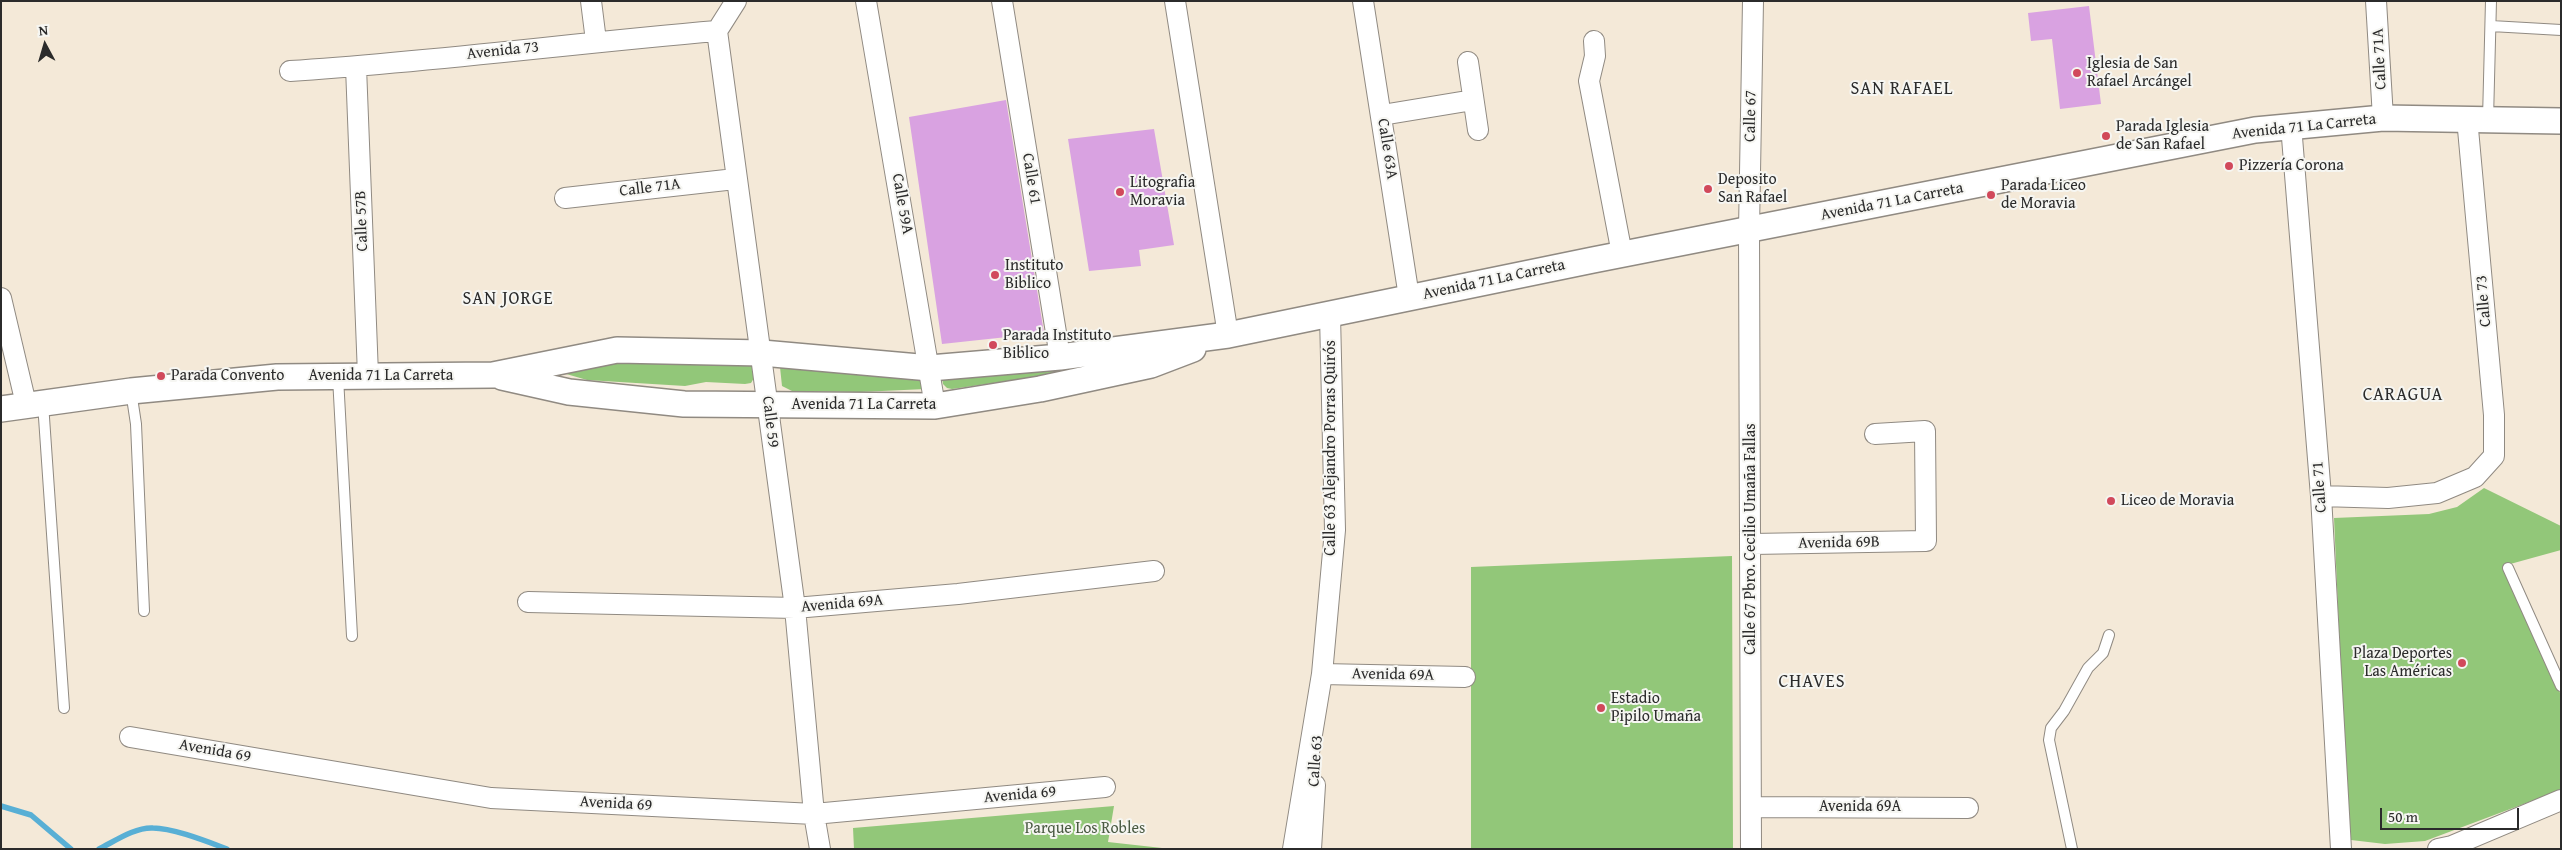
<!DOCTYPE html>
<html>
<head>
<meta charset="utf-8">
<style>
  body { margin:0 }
  #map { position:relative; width:2562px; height:850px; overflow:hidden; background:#f4e9d8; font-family:"Gentium Book Plus",serif }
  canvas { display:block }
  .frame { position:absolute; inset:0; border:2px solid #2b2b2b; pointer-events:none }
  .north { position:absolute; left:20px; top:20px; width:50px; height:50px; -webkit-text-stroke:4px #f6f6f2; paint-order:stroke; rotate:354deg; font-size:14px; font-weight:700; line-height:20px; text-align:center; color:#2b2b2b }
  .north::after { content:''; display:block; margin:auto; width:18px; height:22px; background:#2b2b2b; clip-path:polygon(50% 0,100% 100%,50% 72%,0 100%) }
  .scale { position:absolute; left:2380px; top:808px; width:139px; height:22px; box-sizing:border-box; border:2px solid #2b2b2b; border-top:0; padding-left:6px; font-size:15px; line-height:18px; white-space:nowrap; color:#2b2b2b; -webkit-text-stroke:4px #f6f6f2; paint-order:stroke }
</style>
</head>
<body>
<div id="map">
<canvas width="2562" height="850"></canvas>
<div class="frame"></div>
<div class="north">N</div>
<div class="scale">50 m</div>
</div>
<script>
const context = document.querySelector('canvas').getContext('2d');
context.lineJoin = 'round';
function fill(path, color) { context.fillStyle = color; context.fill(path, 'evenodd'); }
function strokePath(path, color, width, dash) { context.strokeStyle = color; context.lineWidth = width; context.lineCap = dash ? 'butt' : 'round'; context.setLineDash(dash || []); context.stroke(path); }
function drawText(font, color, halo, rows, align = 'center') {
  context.font = font + ' "Gentium Book Plus",serif'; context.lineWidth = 4; context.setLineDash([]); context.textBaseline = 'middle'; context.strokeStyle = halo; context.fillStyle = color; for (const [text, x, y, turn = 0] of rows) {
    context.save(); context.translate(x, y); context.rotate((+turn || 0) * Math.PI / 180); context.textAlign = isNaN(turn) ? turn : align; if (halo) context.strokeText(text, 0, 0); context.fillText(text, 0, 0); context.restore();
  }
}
fill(new Path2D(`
  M1109,350L1117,365L952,389L947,388L943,384L942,378Z
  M588,359L753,363L754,378L751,383L745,384L706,382L685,386L587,380L556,371Z
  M780,367L928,373L926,389L860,392L792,391L782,386Z
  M2484,488L2561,526V550L2503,566L2561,695V790L2425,841L2385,844L2351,840L2348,835L2334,518L2429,514L2457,507Z
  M1732,556L1733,849H1471V567Z
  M1114,806L1108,842L1171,849H854L853,828Z`), '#92c779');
strokePath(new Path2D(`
  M1,806L31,815L71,849
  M99,849C115,841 135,827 153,828C173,828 208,842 227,849`), '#58afd5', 5.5);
fill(new Path2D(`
  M2089,6L2101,104L2060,109L2052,39L2031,41L2028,13Z
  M1006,100L1044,333L942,344L909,117Z
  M1154,129L1174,245L1139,250L1141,266L1089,271L1068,139Z`), '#d9a2e1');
const service = new Path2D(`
  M2491,26L2561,30
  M2488,119L2491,1
  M338,377L352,636
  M131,391L136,424L144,611
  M43,403L64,708
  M2508,568L2561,686
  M2072,849L2049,740L2051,728L2064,711L2088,668L2103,653L2109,635`);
const minor = new Path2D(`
  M591,1L596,41
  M736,1L717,31L795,608L814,814L820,849
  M866,1L935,406
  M1002,1L1060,357
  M1175,1L1228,335
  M1363,1L1409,297
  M2376,1L2383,118
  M1594,41L1595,56L1589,81L1622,254
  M1468,62L1478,130
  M356,67L368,375
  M290,71C432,62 574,43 717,31
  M1382,115L1473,100
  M2291,125L2321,496L2341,849
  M565,198L735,179
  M1,298L26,404
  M2321,496L2388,498L2437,493L2475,477L2494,456V415L2467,118
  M1752,544L1926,541L1925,431L1875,434
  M528,602L795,608L958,594L1154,571
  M1322,674L1465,677
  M130,737L491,798L814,814L1105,787
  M1752,807L1968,808
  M1293,849L1322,674L1335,530L1330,315
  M1311,849L1315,785
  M1751,849L1749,230L1753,1
  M2438,849L2452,846L2561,800`);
const tertiary = new Path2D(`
  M502,377L569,392L684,404L935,406L1040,389L1151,365L1193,349
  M1,409L131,391L277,377L493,375L617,350L762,353L930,368L1060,357L1228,335L1593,260L2255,130L2383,118L2561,121`);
strokePath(service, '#908a82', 12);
strokePath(minor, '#908a82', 22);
strokePath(tertiary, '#908a82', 28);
strokePath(service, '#fff', 10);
strokePath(minor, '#fff', 20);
strokePath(tertiary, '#fff', 25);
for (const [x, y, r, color] of [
  [2077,73,5,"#d1495b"],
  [2106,136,5,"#d1495b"],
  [2229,166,5,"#d1495b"],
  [1708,189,5,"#d1495b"],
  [1120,192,5,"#d1495b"],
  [1991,195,5,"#d1495b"],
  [995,275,5,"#d1495b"],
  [993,345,5,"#d1495b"],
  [161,376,5,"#d1495b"],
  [2111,501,5,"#d1495b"],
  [2462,663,5,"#d1495b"],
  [1601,708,5,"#d1495b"]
]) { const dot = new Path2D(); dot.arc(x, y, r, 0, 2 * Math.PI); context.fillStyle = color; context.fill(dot); strokePath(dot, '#f6f6f2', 2); }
drawText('16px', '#2b2b2b', '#f6f6f2', [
  ["Avenida 73",503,51,-6],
  ["Calle 71A",2380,59,-93],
  ["Calle 67",1751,116,-89],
  ["Avenida 71 La Carreta",2304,127,-6],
  ["Calle 63A",1387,149,81],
  ["Calle 61",1031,179,81],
  ["Calle 71A",650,188,-7],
  ["Avenida 71 La Carreta",1892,202,-11],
  ["Calle 59A",902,204,80],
  ["Calle 57B",362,221,-92],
  ["Avenida 71 La Carreta",1494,280,-12],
  ["Calle 73",2484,301,-95],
  ["Avenida 71 La Carreta",381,376],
  ["Avenida 71 La Carreta",864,405],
  ["Calle 59",770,422,83],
  ["Calle 63 Alejandro Porras Quirós",1331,448,-90],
  ["Calle 71",2320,487,-94],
  ["Calle 67 Pbro. Cecilio Umaña Fallas",1751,539,-90],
  ["Avenida 69B",1839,543,-1],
  ["Avenida 69A",842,604,-5],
  ["Avenida 69A",1393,675,1],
  ["Avenida 69",215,751,10],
  ["Calle 63",1316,761,-86],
  ["Avenida 69",1020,795,-5],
  ["Avenida 69",616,804,3],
  ["Avenida 69A",1860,807]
]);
drawText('16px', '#2b2b2b', '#f6f6f2', [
  ["Iglesia de San",2087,64],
  ["Rafael Arcángel",2087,82],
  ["Parada Iglesia",2116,127],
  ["de San Rafael",2116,145],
  ["Pizzería Corona",2239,166],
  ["Deposito",1718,180],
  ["San Rafael",1718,198],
  ["Litografia",1130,183],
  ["Moravia",1130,201],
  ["Parada Liceo",2001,186],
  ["de Moravia",2001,204],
  ["Instituto",1005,266],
  ["Biblico",1005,284],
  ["Parada Instituto",1003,336],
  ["Biblico",1003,354],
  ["Parada Convento",171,376],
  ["Liceo de Moravia",2121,501],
  ["Plaza Deportes",2452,654,"right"],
  ["Las Américas",2452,672,"right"],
  ["Estadio",1611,699],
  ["Pipilo Umaña",1611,717]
], 'left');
drawText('16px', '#4a5a42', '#f6f6f2', [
  ["Parque Los Robles",1085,829]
]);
context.letterSpacing = '1px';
drawText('18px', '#2b2b2b', '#f6f6f2', [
  ["SAN RAFAEL",1902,89],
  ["SAN JORGE",508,299],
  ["CARAGUA",2403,395],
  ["CHAVES",1812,682]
]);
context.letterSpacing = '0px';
</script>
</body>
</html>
